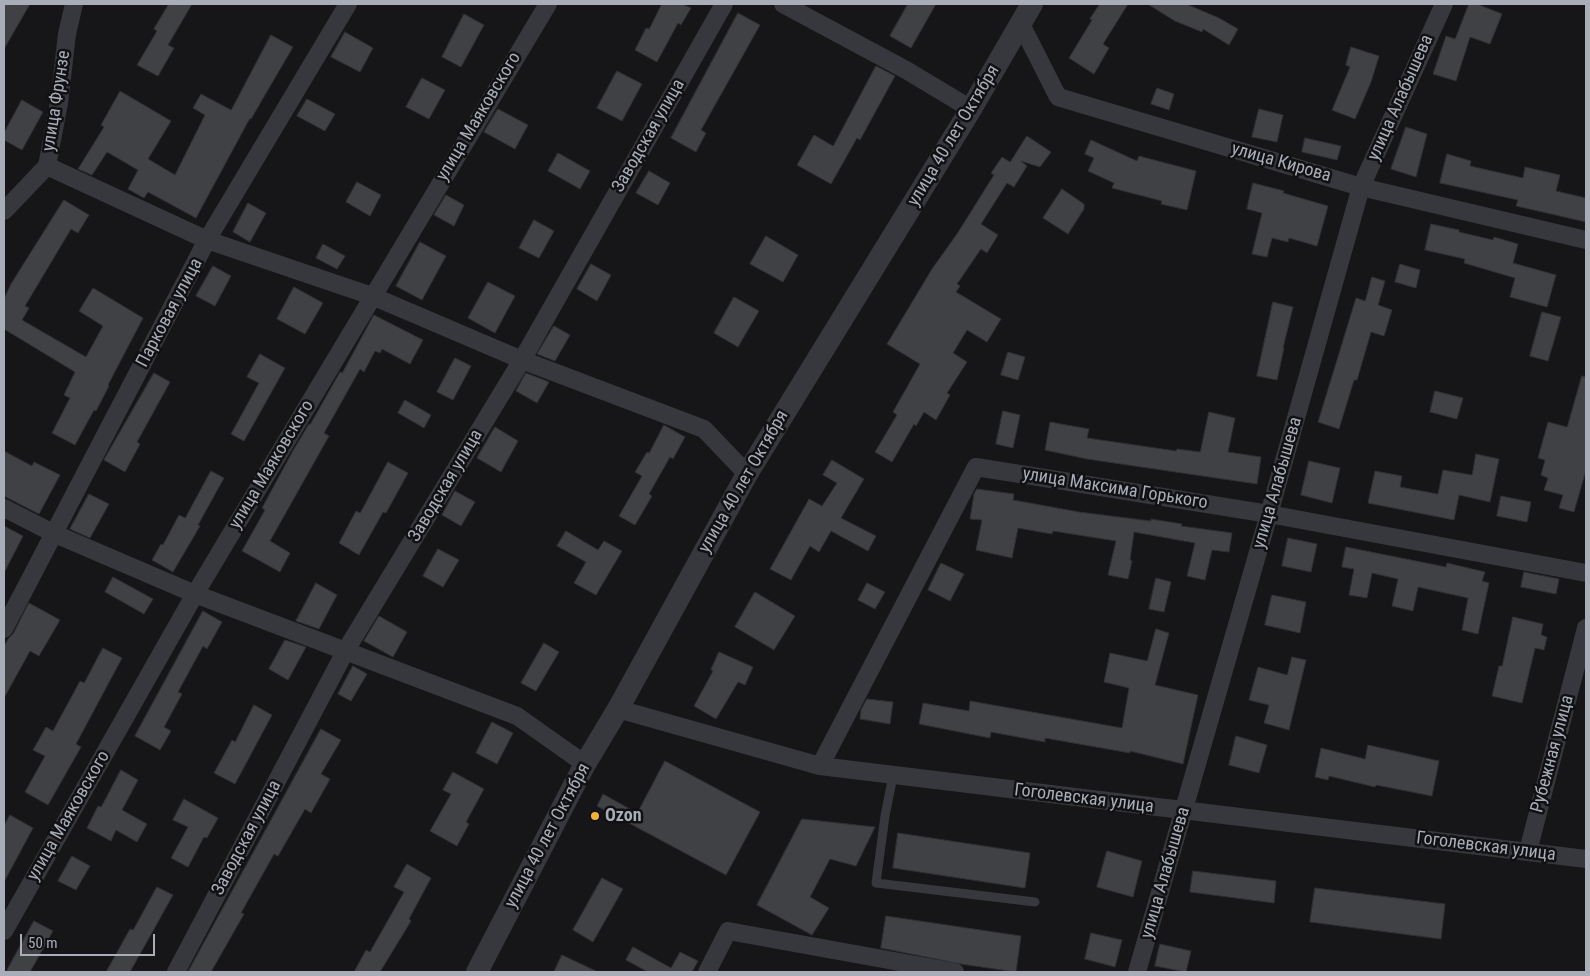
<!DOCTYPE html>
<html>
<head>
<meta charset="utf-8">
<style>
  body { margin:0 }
  #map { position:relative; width:1590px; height:976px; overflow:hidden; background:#161618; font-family:"Roboto Condensed",sans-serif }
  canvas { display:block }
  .frame { position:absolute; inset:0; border:5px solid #a8adb8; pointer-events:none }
  .scale { position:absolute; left:20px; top:934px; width:135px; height:22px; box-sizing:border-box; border:2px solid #a8adb8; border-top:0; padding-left:6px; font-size:15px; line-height:18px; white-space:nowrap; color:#a8adb8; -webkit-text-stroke:4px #111113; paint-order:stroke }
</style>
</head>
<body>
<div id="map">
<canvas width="1590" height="976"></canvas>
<div class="frame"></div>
<div class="scale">50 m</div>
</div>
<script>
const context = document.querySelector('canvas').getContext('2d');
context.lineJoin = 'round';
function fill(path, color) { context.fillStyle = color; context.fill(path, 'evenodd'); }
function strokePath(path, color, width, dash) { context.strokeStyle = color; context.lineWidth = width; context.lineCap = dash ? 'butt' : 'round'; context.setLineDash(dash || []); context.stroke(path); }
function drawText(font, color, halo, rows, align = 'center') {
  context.font = font + ' "Roboto Condensed",sans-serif'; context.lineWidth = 5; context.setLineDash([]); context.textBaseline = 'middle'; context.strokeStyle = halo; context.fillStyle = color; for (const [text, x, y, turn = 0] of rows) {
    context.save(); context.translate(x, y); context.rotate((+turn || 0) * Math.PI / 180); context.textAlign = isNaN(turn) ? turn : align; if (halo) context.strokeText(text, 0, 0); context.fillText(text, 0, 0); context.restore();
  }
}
const building = new Path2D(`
  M4,4H30L4,49Z
  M169,4H192L168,45L174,48L158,76L137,65L157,31L154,29Z
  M662,4H682L691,8L681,25L678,23L657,62L635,50L646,28L649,29Z
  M908,4H936L911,48L890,36Z
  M1100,4H1128L1103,44L1109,48L1094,74L1069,58L1092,20L1090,19Z
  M1148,4H1186L1219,18L1238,29L1229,45L1203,29L1202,32L1175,21Z
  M1469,4H1477L1502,14L1490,44L1470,37L1456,81L1433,74L1446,36L1455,39Z
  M738,13L760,25L701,130L706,133L696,152L671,138Z
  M464,14L484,25L461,67L442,57Z
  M345,32L373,48L360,72L331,57Z
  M271,35L293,47L251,119L250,118L196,218L148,192L144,198L128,189L138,170L107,152L92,175L78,169L104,127L101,125L120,91L171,121L148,159L175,175L205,115L193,108L201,94L231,110Z
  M1351,47L1379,56L1371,82L1355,119L1332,110L1350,67L1346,65Z
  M876,66L895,76L860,140L857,138L831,184L797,165L814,135L833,146Z
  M617,71L642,84L622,121L597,108Z
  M422,78L445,90L429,119L406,107Z
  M1157,88L1174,94L1169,110L1151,104Z
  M307,99L335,114L325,131L297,116Z
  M22,100L43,112L22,150L4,140V133Z
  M498,109L528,125L515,149L484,132Z
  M1259,109L1283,115L1277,142L1252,137Z
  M1406,127L1427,134L1416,177L1391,169Z
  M1027,136L1051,152L1040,167L1021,161L1027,166L1014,187L1007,183L981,224L998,235L987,253L981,249L957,284L960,286L956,292L1001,319L987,342L967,330L953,353L967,362L947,393L950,395L936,420L924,412L916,426L914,424L892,462L875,452L897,415L893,412L920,364L887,344L932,269L957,234L994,175L991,173L1002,157L1010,162Z
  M1305,138L1341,146L1337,160L1302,152Z
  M1091,140L1137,161L1139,156L1196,171L1187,210L1161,204L1162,201L1112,188L1114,183L1088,171L1094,158L1085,154Z
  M558,153L590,171L580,189L548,171Z
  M1447,154L1471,161L1470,166L1523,178L1525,167L1560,175L1556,191L1586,198V222L1516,206L1518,200L1440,183Z
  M649,171L670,183L658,205L636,193Z
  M357,182L381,195L370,216L346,202Z
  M1253,183L1284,191L1283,193L1328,206L1317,246L1289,238L1288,242L1272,238L1267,257L1252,254L1262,213L1247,209Z
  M1062,189L1084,204V209L1068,234L1043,218Z
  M446,195L464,205L454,226L434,215Z
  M64,200L89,215L78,233L71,229L25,306L29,308L22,320L86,357L103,326L79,311L93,288L143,318L108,385L109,386L96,411L94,410L75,445L52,433L70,398L64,395L75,372L4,329V299L11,284Z
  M248,203L266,213L250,242L233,232Z
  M534,220L554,231L539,258L519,248Z
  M1431,224L1459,230V232L1493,240L1494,237L1518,244L1513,263L1556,275L1547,307L1510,297L1515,278L1464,263L1465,259L1425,250Z
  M766,236L798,255L783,282L750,264Z
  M420,242L446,256L422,300L396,286Z
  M323,244L345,256L337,269L316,258Z
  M591,264L611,275L597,301L577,289Z
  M1400,264L1420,270L1416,288L1395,282Z
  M213,266L231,276L215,306L196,296Z
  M1372,277L1385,281L1378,305L1392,310L1384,336L1371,332L1357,380H1354L1339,429L1318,422L1356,298L1365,301Z
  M488,282L515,296L495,333L468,318Z
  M294,287L323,303L305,334L277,319Z
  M734,297L759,311L738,347L714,333Z
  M1273,302L1293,307L1283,348H1284L1277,380L1257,376Z
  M1542,312L1561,317L1548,361L1530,356Z
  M374,315L423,340L410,364L382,349L380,353L375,351L364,372L360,369L324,433L329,436L270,541L290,553L280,572L242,551L265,510L262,508L294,449L309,424L310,425L340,372L342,373Z
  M554,326L570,335L555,361L537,354Z
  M1008,352L1025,357L1018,380L1001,375Z
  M260,354L285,368L244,441L231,434L259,383L247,377Z
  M455,358L471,366L453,400L437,392Z
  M154,373L170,382L137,442L140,444L125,472L104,460Z
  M526,373L549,382L537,403L516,391Z
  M1582,376L1586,377V470L1574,512L1559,508L1563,495L1544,490L1548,478L1541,475L1545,460L1538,458L1548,422L1567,427Z
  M1435,391L1463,398L1457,419L1430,412Z
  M405,400L431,415L424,428L398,413Z
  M1003,411L1020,415L1013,448L996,444Z
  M1209,412L1235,418L1228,452L1261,457L1257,484L1087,459L1045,450L1050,422L1089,429L1087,438L1176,451L1177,449L1200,452Z
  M664,425L685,437L673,459L670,457L649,494L652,496L635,525L619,516L642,476L635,472L647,452L649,453Z
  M495,427L518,441L501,472L477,458Z
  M4,451L32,466L34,462L60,475L39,514L4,496Z
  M1476,454L1499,459L1490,502L1459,495L1454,520L1368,503L1375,471L1402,476L1400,487L1438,494L1443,470L1472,475Z
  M832,460L864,479L841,518L876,536L868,551L831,531L819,552L810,546L791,580L770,569L809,499L822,506L837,483L823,475Z
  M1309,461L1340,468L1332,503L1301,495Z
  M388,462L408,473L386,513L383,512L359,555L339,543L356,511L360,513Z
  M211,471L224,478L198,525L200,526L173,572L152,560L161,544L163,545L179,515L185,518Z
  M977,489L1014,494L1013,500L1079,512L1151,521V519L1182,524L1181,526L1232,533L1229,552L1212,550L1205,580L1187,576L1195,543L1134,532L1130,560L1132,561L1128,579L1108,575L1116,541L1053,531L1052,534L1018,528L1012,558L976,550L982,520L970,519L974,494Z
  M455,491L475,502L461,526L442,515Z
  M89,494L109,504L90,538L70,529Z
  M1501,496L1531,502L1527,522L1497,516Z
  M4,526L23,536L4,573Z
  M566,531L598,550L604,541L622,551L596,595L574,583L586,562L557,546Z
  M1288,538L1317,544L1311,572L1282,566Z
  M1346,547L1446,567L1447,563L1485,572L1482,581L1489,583L1478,634L1462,630L1468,598L1418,587L1413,611L1392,606L1398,579L1372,573L1367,598L1349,595L1354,569L1342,567Z
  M438,549L459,560L443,587L423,576Z
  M941,563L964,574L950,601L928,590Z
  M1524,572L1559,579L1556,594L1521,587Z
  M113,577L153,599L144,614L105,592Z
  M1156,578L1171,582L1164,612L1149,609Z
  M316,583L337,595L319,629L296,621Z
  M867,583L885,592L875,609L858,600Z
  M755,592L795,616L774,650L735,627Z
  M1272,595L1306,602L1300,633L1265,625Z
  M29,603L60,620L39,656L30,651L4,698V646L8,639L13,634Z
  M203,611L222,622L207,649L203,646L178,692L182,694L164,727L171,731L160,750L135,736Z
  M379,616L407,632L393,657L364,641Z
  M1513,617L1543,624L1541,635L1547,637L1544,650L1535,648L1522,703L1492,696L1499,666H1502Z
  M1156,629L1169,633L1155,685L1198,695L1183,764L1130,751V753L1045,738V742L991,732L990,738L919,724L923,703L969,711L970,701L1122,728L1129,688L1104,682L1110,653L1147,661Z
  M285,640L306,647L288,680L269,669Z
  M544,643L559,652L536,691L521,683Z
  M103,648L122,658L76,744L81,747L48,805L25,792L45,756L33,750L46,727L53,731L80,681L84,683Z
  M719,652L753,667L745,685L738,682L716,719L694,706L713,671L711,670Z
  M1292,657L1306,660L1289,730L1264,723L1269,705L1249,700L1258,667L1287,675Z
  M353,666L367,674L351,701L338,694Z
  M867,699L893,702L890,724L860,719L861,710Z
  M254,705L272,715L235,784L214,773L232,740L235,742Z
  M492,722L513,733L497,764L476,753Z
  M321,729L341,740L321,774L330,779L311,813L305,809L278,856L274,854L241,913L244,914L211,972H188Z
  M1236,736L1267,745L1259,773L1229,765Z
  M1368,745L1439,761L1432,796L1376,785L1375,787L1329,776L1328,780L1315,777L1321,748L1365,759Z
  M665,761L760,812L726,875L597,806L603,794L637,813Z
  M121,770L138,780L122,810L147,824L137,842L116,830L111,841L87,828L98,806L101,807Z
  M453,772L484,789L466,822L469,824L457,846L430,831L451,794L443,790Z
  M184,799L218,818L207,838L204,837L188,867L171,858L188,827L173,820Z
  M10,815L33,828L4,882V826Z
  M802,819L875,827L856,866L830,859L810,897L829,908L812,935L757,905Z
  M898,833L1030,853L1025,888L893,868Z
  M1107,851L1142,861L1133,897L1097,887Z
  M72,856L90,866L76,890L58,881Z
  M407,864L431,878L409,919L411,921L380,972H354L366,950L370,952L404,892L394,887Z
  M1193,871L1276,881L1274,903L1190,892Z
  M602,878L623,889L593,942L573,930Z
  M157,887L173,895L130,972H106L130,929L133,930Z
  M1315,888L1445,904L1441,939L1310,922Z
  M886,916L1021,936L1016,972L961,964L881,948Z
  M34,921L53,931L30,972H6Z
  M1091,933L1122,940L1115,967L1085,959Z
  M1160,944L1191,951L1186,972L1155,966Z
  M633,947L671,968L680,952L698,961L692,972H648L626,960Z
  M562,955L598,972H554Z`);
fill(building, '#404145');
strokePath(building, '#303034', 1);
strokePath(new Path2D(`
  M893,776L885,816L876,883L1035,902`), '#37383d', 9);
strokePath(new Path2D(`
  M783,4L906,70L971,109
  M1021,24L1058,97L1361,187L1586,240
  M47,166L207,240L372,296L522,360L704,429L747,474
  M4,211L47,166L59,103L67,34L74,4
  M4,508L55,534L195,594L517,716L585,764
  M4,629L207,240L348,4
  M618,709L820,766L1586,859
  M820,766L976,467L1269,514L1586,573
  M1528,851L1586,628
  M4,931L195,594L548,4
  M176,972L346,650L522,360L724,4
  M707,972L728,931L955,972
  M1137,972L1269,514L1361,187L1444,4`), '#37383d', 18);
strokePath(new Path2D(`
  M477,972L585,764L618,709L747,474L971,109L1032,4`), '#37383d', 22);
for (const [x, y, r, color] of [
  [595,816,5,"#f2b134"]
]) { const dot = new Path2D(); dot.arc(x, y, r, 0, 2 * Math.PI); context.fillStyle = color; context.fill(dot); strokePath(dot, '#111113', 2); }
drawText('18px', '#a8adb8', '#111113', [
  ["улица Алабышева",1401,98,-66],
  ["улица Фрунзе",57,101,-81],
  ["улица Маяковского",479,117,-59],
  ["Заводская улица",649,136,-60],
  ["улица 40 лет Октября",954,136,-59],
  ["улица Кирова",1281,163,16],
  ["Парковая улица",170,313,-62],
  ["улица Маяковского",272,465,-59],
  ["улица 40 лет Октября",744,482,-60],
  ["улица Алабышева",1278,483,-74],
  ["Заводская улица",446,486,-59],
  ["улица Максима Горького",1115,489,9],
  ["Рубежная улица",1553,754,-75],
  ["Гоголевская улица",1084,799,7],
  ["улица Маяковского",69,816,-60],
  ["улица 40 лет Октября",548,836,-62],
  ["Заводская улица",247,838,-62],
  ["Гоголевская улица",1486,847,7],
  ["улица Алабышева",1166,873,-74]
]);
drawText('bold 18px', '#a8adb8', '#111113', [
  ["Ozon",605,816]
], 'left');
</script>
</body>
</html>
